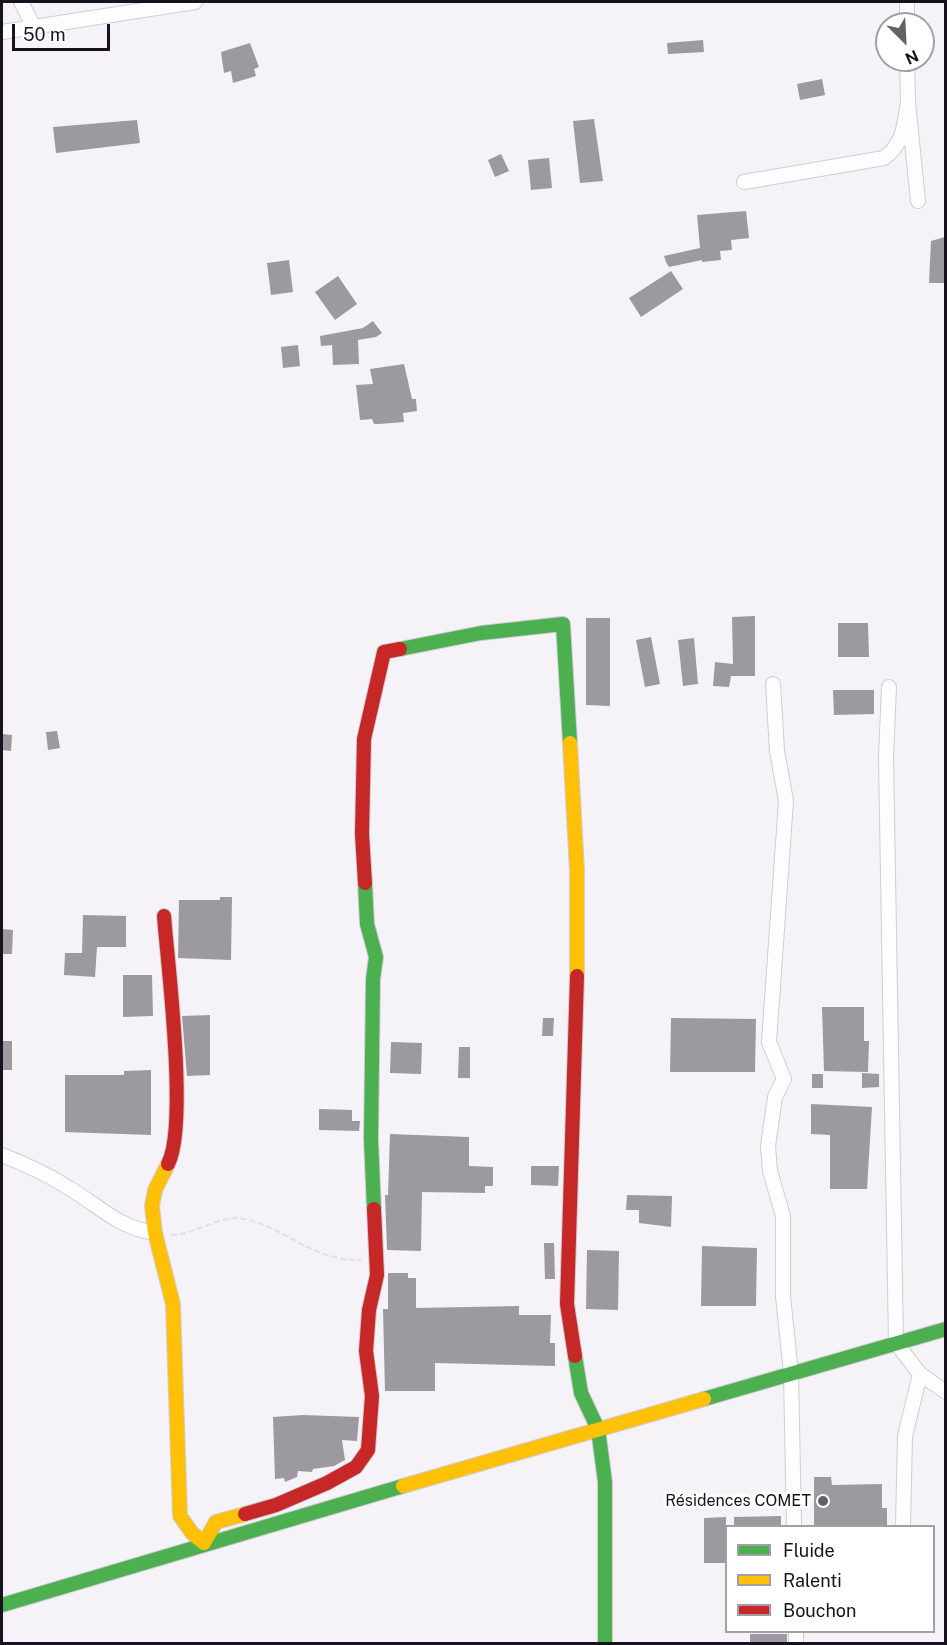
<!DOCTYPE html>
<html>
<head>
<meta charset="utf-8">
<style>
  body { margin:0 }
  #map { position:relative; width:947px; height:1645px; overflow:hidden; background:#f5f2f8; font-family:"Public Sans",sans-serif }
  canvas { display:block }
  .frame { position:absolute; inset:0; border:3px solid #17121d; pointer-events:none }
  .legend { position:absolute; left:725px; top:1525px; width:210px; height:108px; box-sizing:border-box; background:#fff; border:2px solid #a2a0a5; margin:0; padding:8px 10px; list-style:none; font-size:18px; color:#17121d }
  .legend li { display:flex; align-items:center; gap:12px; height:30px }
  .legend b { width:30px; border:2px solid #a2a0a5 }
  .north { position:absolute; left:875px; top:12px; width:60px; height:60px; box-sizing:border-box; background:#fff; border:2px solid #a2a0a5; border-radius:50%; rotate:156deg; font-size:16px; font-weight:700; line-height:24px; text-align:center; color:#17121d }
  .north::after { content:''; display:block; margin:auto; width:21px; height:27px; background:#65606a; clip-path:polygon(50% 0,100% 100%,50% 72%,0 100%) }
  .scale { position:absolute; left:12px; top:24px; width:98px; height:27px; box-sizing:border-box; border:3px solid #17121d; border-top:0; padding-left:8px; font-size:18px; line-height:21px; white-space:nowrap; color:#17121d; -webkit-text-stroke:4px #fff; paint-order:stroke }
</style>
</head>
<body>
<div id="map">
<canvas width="947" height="1645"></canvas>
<div class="frame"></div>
<ul class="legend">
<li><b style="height:8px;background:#4caf50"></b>Fluide</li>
<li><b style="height:8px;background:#ffc107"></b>Ralenti</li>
<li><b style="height:8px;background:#c62828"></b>Bouchon</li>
</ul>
<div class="north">N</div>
<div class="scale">50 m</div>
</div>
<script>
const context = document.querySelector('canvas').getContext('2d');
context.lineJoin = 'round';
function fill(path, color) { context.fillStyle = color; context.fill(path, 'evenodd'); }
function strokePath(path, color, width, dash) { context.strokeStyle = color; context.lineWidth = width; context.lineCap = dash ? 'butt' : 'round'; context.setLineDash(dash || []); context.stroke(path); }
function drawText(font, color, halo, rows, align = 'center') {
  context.font = font + ' "Public Sans",sans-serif'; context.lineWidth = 6; context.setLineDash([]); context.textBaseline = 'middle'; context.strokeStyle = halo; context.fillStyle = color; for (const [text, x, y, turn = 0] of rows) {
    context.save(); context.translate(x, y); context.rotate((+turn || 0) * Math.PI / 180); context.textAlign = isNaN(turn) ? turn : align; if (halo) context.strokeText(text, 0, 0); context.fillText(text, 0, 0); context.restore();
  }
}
fill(new Path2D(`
  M703,40L704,52L668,54L667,43Z
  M250,43L259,67L254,69L256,76L233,83L231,71L224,73L221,52Z
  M822,79L825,95L800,100L797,84Z
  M594,119L603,181L580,183L573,121Z
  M137,120L140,143L56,153L53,127Z
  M501,154L509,171L495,177L488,160Z
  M549,158L552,188L531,190L528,160Z
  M746,211L749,238L731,240L732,250L720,251L721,260L702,262V260L669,267L666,262L664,256L700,248L697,215Z
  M945,237V283H929L931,241Z
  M289,260L293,292L271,295L267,263Z
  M671,271L683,289L641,317L629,298Z
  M338,276L357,304L335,320L315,292Z
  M373,321L382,333L376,337L358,340L359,364L333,365L332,345L321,346L320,336L363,328Z
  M298,345L300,366L283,368L281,347Z
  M404,364L412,399H416L417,411L403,413L404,422L379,424H374L372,419L360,420L356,385L373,384L370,369Z
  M755,616V676H731L729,687L713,686L715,662L733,664L732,617Z
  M586,618H610V706L586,705Z
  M838,623H868L869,657H838Z
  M651,637L660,684L645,687L636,640Z
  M694,638L698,684L683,686L678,640Z
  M833,690H874V714L834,715Z
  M57,731L60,748L48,750L46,732Z
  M2,734L12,735L11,751L2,750Z
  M220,897H232L231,960L178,958L179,900H220Z
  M83,915L126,916V947H97L95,977L64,975L65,953H82Z
  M2,929L13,930L12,954H2Z
  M123,975H152L153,1016L123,1017Z
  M822,1007H864V1041H869L868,1072L824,1071Z
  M210,1015V1075L187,1076L182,1016Z
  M543,1018H554L553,1036H542Z
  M671,1018L756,1019L755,1072H670Z
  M2,1041H12V1070H2Z
  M391,1042L422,1043L421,1074L390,1073Z
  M459,1047H470V1078H458Z
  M151,1070V1135L65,1132V1075H124V1071Z
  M862,1073L879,1074V1087L862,1088Z
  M812,1074H823V1088H812Z
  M811,1104L872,1107L867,1189H830V1135L811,1134Z
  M319,1109L352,1110V1121H360L359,1131L319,1130Z
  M390,1134L469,1137V1166L493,1167V1186H485V1193L422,1192L421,1251L387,1250L385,1195H388Z
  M531,1166H559L558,1186L531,1185Z
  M627,1195L672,1196L671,1227L639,1223V1210H626Z
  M544,1243H554L555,1279H545Z
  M702,1246L757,1248L756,1306H701Z
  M587,1250L619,1251L618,1310L586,1309Z
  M388,1273H408V1278H416V1308L519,1306V1315H551L550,1343H555V1366L435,1363V1391H385L383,1309H388Z
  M303,1415L359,1417L357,1441L342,1440L345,1460L334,1466L313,1469L312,1472L298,1471L297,1477L285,1482L284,1478L275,1479L273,1417Z
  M814,1477H831L832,1485L882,1484V1508H887V1527H814Z
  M781,1516V1527H734V1517Z
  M726,1517V1563H704V1518Z
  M750,1634H787V1644H750Z`), '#9c99a1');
const street = new Path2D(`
  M21,2L34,27
  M907,2V24
  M2,32L195,2
  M907,60L908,102L918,201
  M744,182L884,158C904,143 904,126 908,102
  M773,684L777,751L786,801L769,1042L784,1079L775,1097L768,1146L770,1171L783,1216V1296L791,1373L794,1526
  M889,687L886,757L896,1343L920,1374L946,1392
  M2,1155C25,1164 47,1174 69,1188C99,1206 119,1228 155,1233
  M903,1526L905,1436L920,1374
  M796,1632V1644`);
const fast = new Path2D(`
  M400,649L481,633L563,624L570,743
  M365,883L367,924L376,957L373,979L371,1139L374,1209
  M575,1356L581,1393L598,1429L605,1482V1644
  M704,1399L946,1329
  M2,1605L403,1486`);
const slow = new Path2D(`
  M570,743L577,871V976
  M168,1164L155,1190L152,1206L155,1233L173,1304L180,1516L192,1533L204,1543L216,1522L245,1514
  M403,1486L704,1399`);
const jam = new Path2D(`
  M365,883L362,834L364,739L384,652L400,649
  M164,916C168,967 188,1125 168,1164
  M575,1356L567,1304L577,976
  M245,1514L276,1505L327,1483L356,1467L368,1450L372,1396L366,1351L369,1310L377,1275L374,1209`);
strokePath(street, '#d0ccd4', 16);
strokePath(fast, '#d0ccd4', 16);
strokePath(slow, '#d0ccd4', 16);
strokePath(jam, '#d0ccd4', 16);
strokePath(new Path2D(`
  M171,1235C195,1235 220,1214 244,1219C286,1227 311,1261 361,1260`), '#e0dfe1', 2, [6, 3]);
strokePath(street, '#fefdfe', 14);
strokePath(fast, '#4caf50', 14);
strokePath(slow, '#ffc107', 14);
strokePath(jam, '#c62828', 14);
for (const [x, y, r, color] of [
  [823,1501,6,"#65606a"]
]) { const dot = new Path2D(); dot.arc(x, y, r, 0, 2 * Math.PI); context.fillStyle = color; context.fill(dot); strokePath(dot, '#fff', 2); }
drawText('16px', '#17121d', '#fff', [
  ["Résidences COMET",811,1501]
], 'right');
</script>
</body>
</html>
